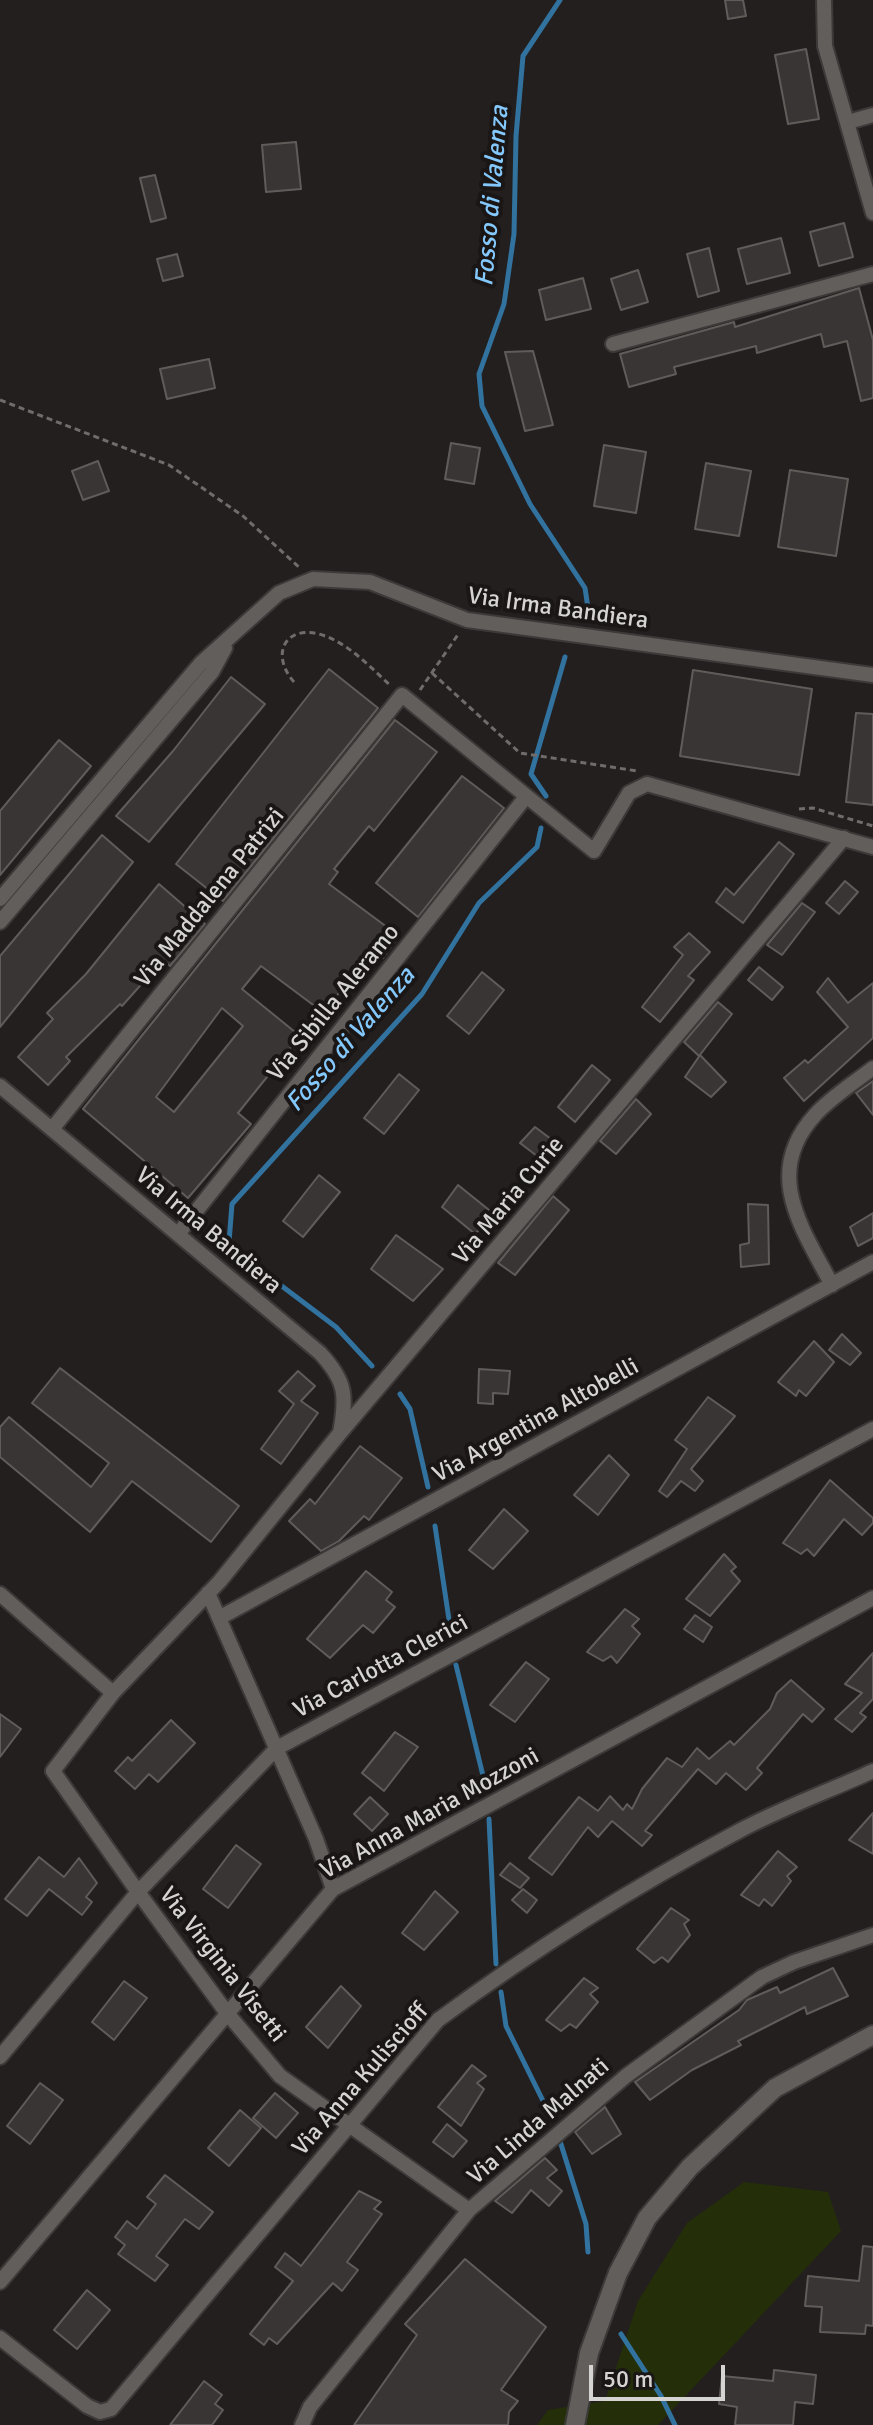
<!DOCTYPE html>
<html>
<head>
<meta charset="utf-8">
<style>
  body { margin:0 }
  #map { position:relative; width:873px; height:2425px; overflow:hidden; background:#231f1e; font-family:Signika,sans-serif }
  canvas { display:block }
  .scale { position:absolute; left:589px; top:2365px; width:136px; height:36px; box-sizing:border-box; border:4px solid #d6d4d3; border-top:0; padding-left:10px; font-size:24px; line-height:28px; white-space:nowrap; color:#d6d4d3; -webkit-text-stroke:6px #191615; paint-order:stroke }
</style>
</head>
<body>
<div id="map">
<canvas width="873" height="2425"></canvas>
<div class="scale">50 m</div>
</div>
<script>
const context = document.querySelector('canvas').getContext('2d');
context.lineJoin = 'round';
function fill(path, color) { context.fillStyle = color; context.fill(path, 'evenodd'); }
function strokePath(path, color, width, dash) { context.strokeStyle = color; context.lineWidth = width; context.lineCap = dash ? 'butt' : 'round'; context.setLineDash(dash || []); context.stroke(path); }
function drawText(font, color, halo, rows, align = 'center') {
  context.font = font + ' Signika,sans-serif'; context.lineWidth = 8; context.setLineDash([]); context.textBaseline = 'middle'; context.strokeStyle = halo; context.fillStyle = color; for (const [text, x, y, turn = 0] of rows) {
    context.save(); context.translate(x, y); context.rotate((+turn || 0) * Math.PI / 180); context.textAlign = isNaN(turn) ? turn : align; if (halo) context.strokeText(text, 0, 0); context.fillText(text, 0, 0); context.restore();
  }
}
fill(new Path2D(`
  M744,2182L828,2192L841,2231L658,2425H537L548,2410L605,2401L638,2301L687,2223Z`), '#242f0a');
strokePath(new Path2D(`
  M560,0L523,56L516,136L514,234L504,304L479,374L482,406L530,504L585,588L589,615
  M546,796L531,774L565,657
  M229,1242L232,1204L422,994L479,903L537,847L541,828
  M254,1265L336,1327L372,1366
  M400,1394L410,1409L428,1487
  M435,1526L451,1633
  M456,1665L485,1784
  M489,1819L496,1964
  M501,1992L506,2026L552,2119
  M560,2141L586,2224L588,2252
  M621,2334L661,2396L675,2425`), '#32729f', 5);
const building = new Path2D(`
  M725,0H743L746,16L728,19Z
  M806,49L819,119L788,124L775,55Z
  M296,142L301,189L266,192L262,145Z
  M155,175L166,218L151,222L140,178Z
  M844,223L853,257L819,266L810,232Z
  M781,238L790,273L747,284L738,249Z
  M709,248L719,291L698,297L687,254Z
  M177,254L183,276L163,281L157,259Z
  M638,270L648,302L621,310L611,279Z
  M583,278L591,309L546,320L539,290Z
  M859,288L873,340V398L861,401L847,341L824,347L821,334L757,353L756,346L674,367L676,374L629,387L620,354L734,322L735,327Z
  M533,351L553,425L525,431L505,352Z
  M209,359L215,388L167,399L160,369Z
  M451,443L480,448L474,484L445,479Z
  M604,445L646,452L636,513L594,506Z
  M98,461L109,491L83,500L72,471Z
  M706,463L751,471L739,536L695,529Z
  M790,470L848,479L836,556L778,547Z
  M329,669L378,708L223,901L176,864Z
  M693,670L812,689L799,775L680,756Z
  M231,677L265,704L149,842L116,816L173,751Z
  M856,713L873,714V805L846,802Z
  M395,720L437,752L374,831L369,826L334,869L338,872L329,884L399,936L383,958L371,950L324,1013L261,966L242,989L300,1036L238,1113L251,1124L188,1198L83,1109ZM222,1008L243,1026L174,1112L156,1097Z
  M59,740L91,766L0,875V811Z
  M462,776L504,808L418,917L376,883Z
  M102,835L133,862L0,1027V956Z
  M779,842L794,854L743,923L716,902L726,888L734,895Z
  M845,881L858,892L839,914L826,903Z
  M159,884L205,924L170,966L163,960L122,1006L120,1004L66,1057L70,1061L48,1085L18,1057L53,1019L47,1013L86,974Z
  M802,903L815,912L782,955L767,945Z
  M689,933L710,952L688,976L694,980L660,1022L642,1007L683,955L674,947Z
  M759,967L783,987L772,1000L748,980Z
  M482,972L504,990L469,1034L447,1016Z
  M828,978L848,1003L873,983V1038L804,1101L784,1078L805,1060L808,1063L848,1027L817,992Z
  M718,1002L732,1014L699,1056L684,1042Z
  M700,1055L726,1082L711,1097L685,1077Z
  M592,1065L610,1080L575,1122L558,1107Z
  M399,1074L419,1090L384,1134L364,1118Z
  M873,1081V1115L856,1093Z
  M636,1099L651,1114L616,1154L600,1141Z
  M535,1127L551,1139L537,1156L520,1143Z
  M319,1175L340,1192L303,1237L283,1221Z
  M458,1185L494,1214L475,1234L442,1207Z
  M553,1196L569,1210L515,1275L498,1263Z
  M748,1204L768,1205L769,1264L741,1267L740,1245L749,1243Z
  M873,1213V1238L858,1246L850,1227Z
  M396,1235L443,1269L413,1301L371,1269Z
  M842,1334L861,1353L850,1365L829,1350Z
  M814,1341L834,1362L806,1396L799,1390L796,1396L778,1382Z
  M60,1368L239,1506L211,1542L132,1481L90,1532L0,1457V1427L9,1417L91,1487L109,1463L32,1403Z
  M479,1369L510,1371L508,1394L493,1393V1404L478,1403Z
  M298,1371L315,1386L301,1401L318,1413L281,1464L261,1449L294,1404L279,1391Z
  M708,1397L735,1416L691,1469L703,1481L695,1491L681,1481L667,1497L659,1491L687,1449L675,1440Z
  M360,1446L402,1478L369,1520L364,1516L339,1541L321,1551L289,1521L310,1499L315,1504Z
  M609,1455L629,1475L598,1515L574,1495Z
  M830,1480L873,1518V1523L862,1535L844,1519L814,1556L807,1549L801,1554L783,1543Z
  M504,1509L528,1531L493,1569L469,1550Z
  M724,1554L736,1567L731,1571L740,1581L710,1616L686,1599Z
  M366,1571L392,1592L386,1600L395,1607L373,1633L363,1625L330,1658L307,1639Z
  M625,1609L639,1619L632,1626L640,1634L617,1663L611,1656L603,1661L587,1652Z
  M695,1615L712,1627L703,1642L684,1629Z
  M873,1653V1699L860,1713L866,1717L852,1732L835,1719L862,1693L845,1684Z
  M526,1662L549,1679L515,1722L490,1705Z
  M791,1680L824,1709L812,1722L803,1714L757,1768L762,1773L746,1790L726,1773L716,1784L698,1769L645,1831L652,1835L642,1846L612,1821L598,1837L588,1827L552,1875L529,1858L579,1797L598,1811L610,1796L623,1810L627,1804L632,1809L642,1789L667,1758L682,1767L697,1748L709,1759L730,1741L734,1745L770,1709L777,1693Z
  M0,1714L21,1729L0,1757Z
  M171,1720L195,1743L158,1782L149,1774L135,1789L115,1771L128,1757L132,1761Z
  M395,1732L418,1747L384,1791L362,1773Z
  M370,1797L388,1814L372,1831L354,1814Z
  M873,1813V1854L849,1840Z
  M236,1845L261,1864L228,1908L203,1889Z
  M778,1851L797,1867L787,1876L791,1881L772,1906L764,1899L759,1906L741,1895Z
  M39,1857L64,1877L79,1858L97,1883L86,1897L92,1902L82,1915L49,1889L27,1916L5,1899Z
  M510,1863L529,1878L520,1888L500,1875Z
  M523,1889L537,1900L527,1913L512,1900Z
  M435,1891L458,1912L424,1950L402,1933Z
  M671,1908L689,1920L684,1924L690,1935L668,1962L662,1957L654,1963L637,1949Z
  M833,1968L848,1996L807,2014L805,2007L738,2041L741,2045L692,2070L650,2100L635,2082L739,2010L747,2000L777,1987L780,1993Z
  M584,1978L598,1988L590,1994L598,2002L576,2028L570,2024L561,2031L546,2020Z
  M124,1981L147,1998L114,2040L92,2022Z
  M341,1986L361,2006L328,2048L306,2027Z
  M472,2065L486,2076L477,2083L484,2089L461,2126L438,2107Z
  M40,2083L63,2100L30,2144L7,2126Z
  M275,2093L298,2113L276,2138L253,2118Z
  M605,2107L621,2134L592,2154L575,2132Z
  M240,2110L261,2128L229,2166L208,2148Z
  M447,2124L467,2141L453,2157L433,2142Z
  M545,2158L557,2170L547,2178L562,2191L549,2206L531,2190L512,2213L495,2201Z
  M165,2175L213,2212L199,2229L185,2219L156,2256L168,2265L155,2281L118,2254L125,2245L115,2237L127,2221L137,2229L156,2204L147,2197Z
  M359,2191L381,2202L374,2209L382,2214L347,2262L358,2270L342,2291L333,2283L277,2344L269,2338L264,2345L250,2334L293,2281L275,2267L285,2253L301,2266Z
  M863,2246L873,2247V2326L866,2325L865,2334L820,2332L822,2307L805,2306L808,2276L859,2281Z
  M465,2259L546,2327L501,2390L518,2401L509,2412L508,2425H354L417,2335L405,2324Z
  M87,2290L110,2310L77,2349L54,2330Z
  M774,2370L816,2375L813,2404L795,2402L793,2425H735L737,2407L719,2404L722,2376L773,2381Z
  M204,2381L222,2395L215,2404L223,2410L212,2425H170Z`);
fill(building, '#393534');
strokePath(building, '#605c5a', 2);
const minor = new Path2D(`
  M824,0L825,46L873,213
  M848,122L873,115
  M613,344L873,274
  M0,899L201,663L279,593L313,579L370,582L467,620L873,675
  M0,922L212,672L225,648
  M0,1086L320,1353C346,1381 347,1395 340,1433
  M52,1129L402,695L594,851L629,793L647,784L873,847
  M178,1234L525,798
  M832,1285C802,1228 762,1173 815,1115C831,1097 854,1083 873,1068
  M208,1593L316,1839L333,1889
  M0,1594L113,1693L53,1771L138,1892L227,2013L280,2076L469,2210
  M219,1618L873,1262
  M113,1693L220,1581L340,1433L844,838
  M0,2057L138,1892L277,1748L873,1429
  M0,2282L333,1889L873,1598
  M0,2338L87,2406L100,2412L111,2409L438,2020C533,1950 635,1886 739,1831C782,1808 829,1791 873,1771
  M302,2425L310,2407L469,2210L626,2076L762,1977L794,1962L873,1935`);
const tertiary = new Path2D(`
  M575,2425L589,2353L618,2273L647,2218L690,2167L775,2088L873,2035`);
strokePath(minor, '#3c3a39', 18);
strokePath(tertiary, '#3c3a39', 22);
strokePath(new Path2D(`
  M0,400L169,465L243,516L300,568
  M432,673L520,753L637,771
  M294,682C268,652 288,622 325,636C350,645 370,667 390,685
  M420,690L459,633
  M799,809L813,808L873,826`), '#6f6c6b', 3, [6, 4]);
strokePath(minor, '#625e5c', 14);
strokePath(tertiary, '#625e5c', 18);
drawText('24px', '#d6d4d3', '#191615', [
  ["Via Irma Bandiera",558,609,8],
  ["Via Maddalena Patrizi",210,898,-51],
  ["Via Sibilla Aleramo",334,1003,-51],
  ["Via Maria Curie",509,1201,-50],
  ["Via Irma Bandiera",208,1231,40],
  ["Via Argentina Altobelli",536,1421,-29],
  ["Via Carlotta Clerici",381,1667,-28],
  ["Via Anna Maria Mozzoni",430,1814,-29],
  ["Via Virginia Visetti",222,1965,52],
  ["Via Anna Kuliscioff",361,2080,-49],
  ["Via Linda Malnati",539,2122,-41]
]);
drawText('italic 26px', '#84c8fc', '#191615', [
  ["Fosso di Valenza",493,196,-85],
  ["Fosso di Valenza",351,1040,-49]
]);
</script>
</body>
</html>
